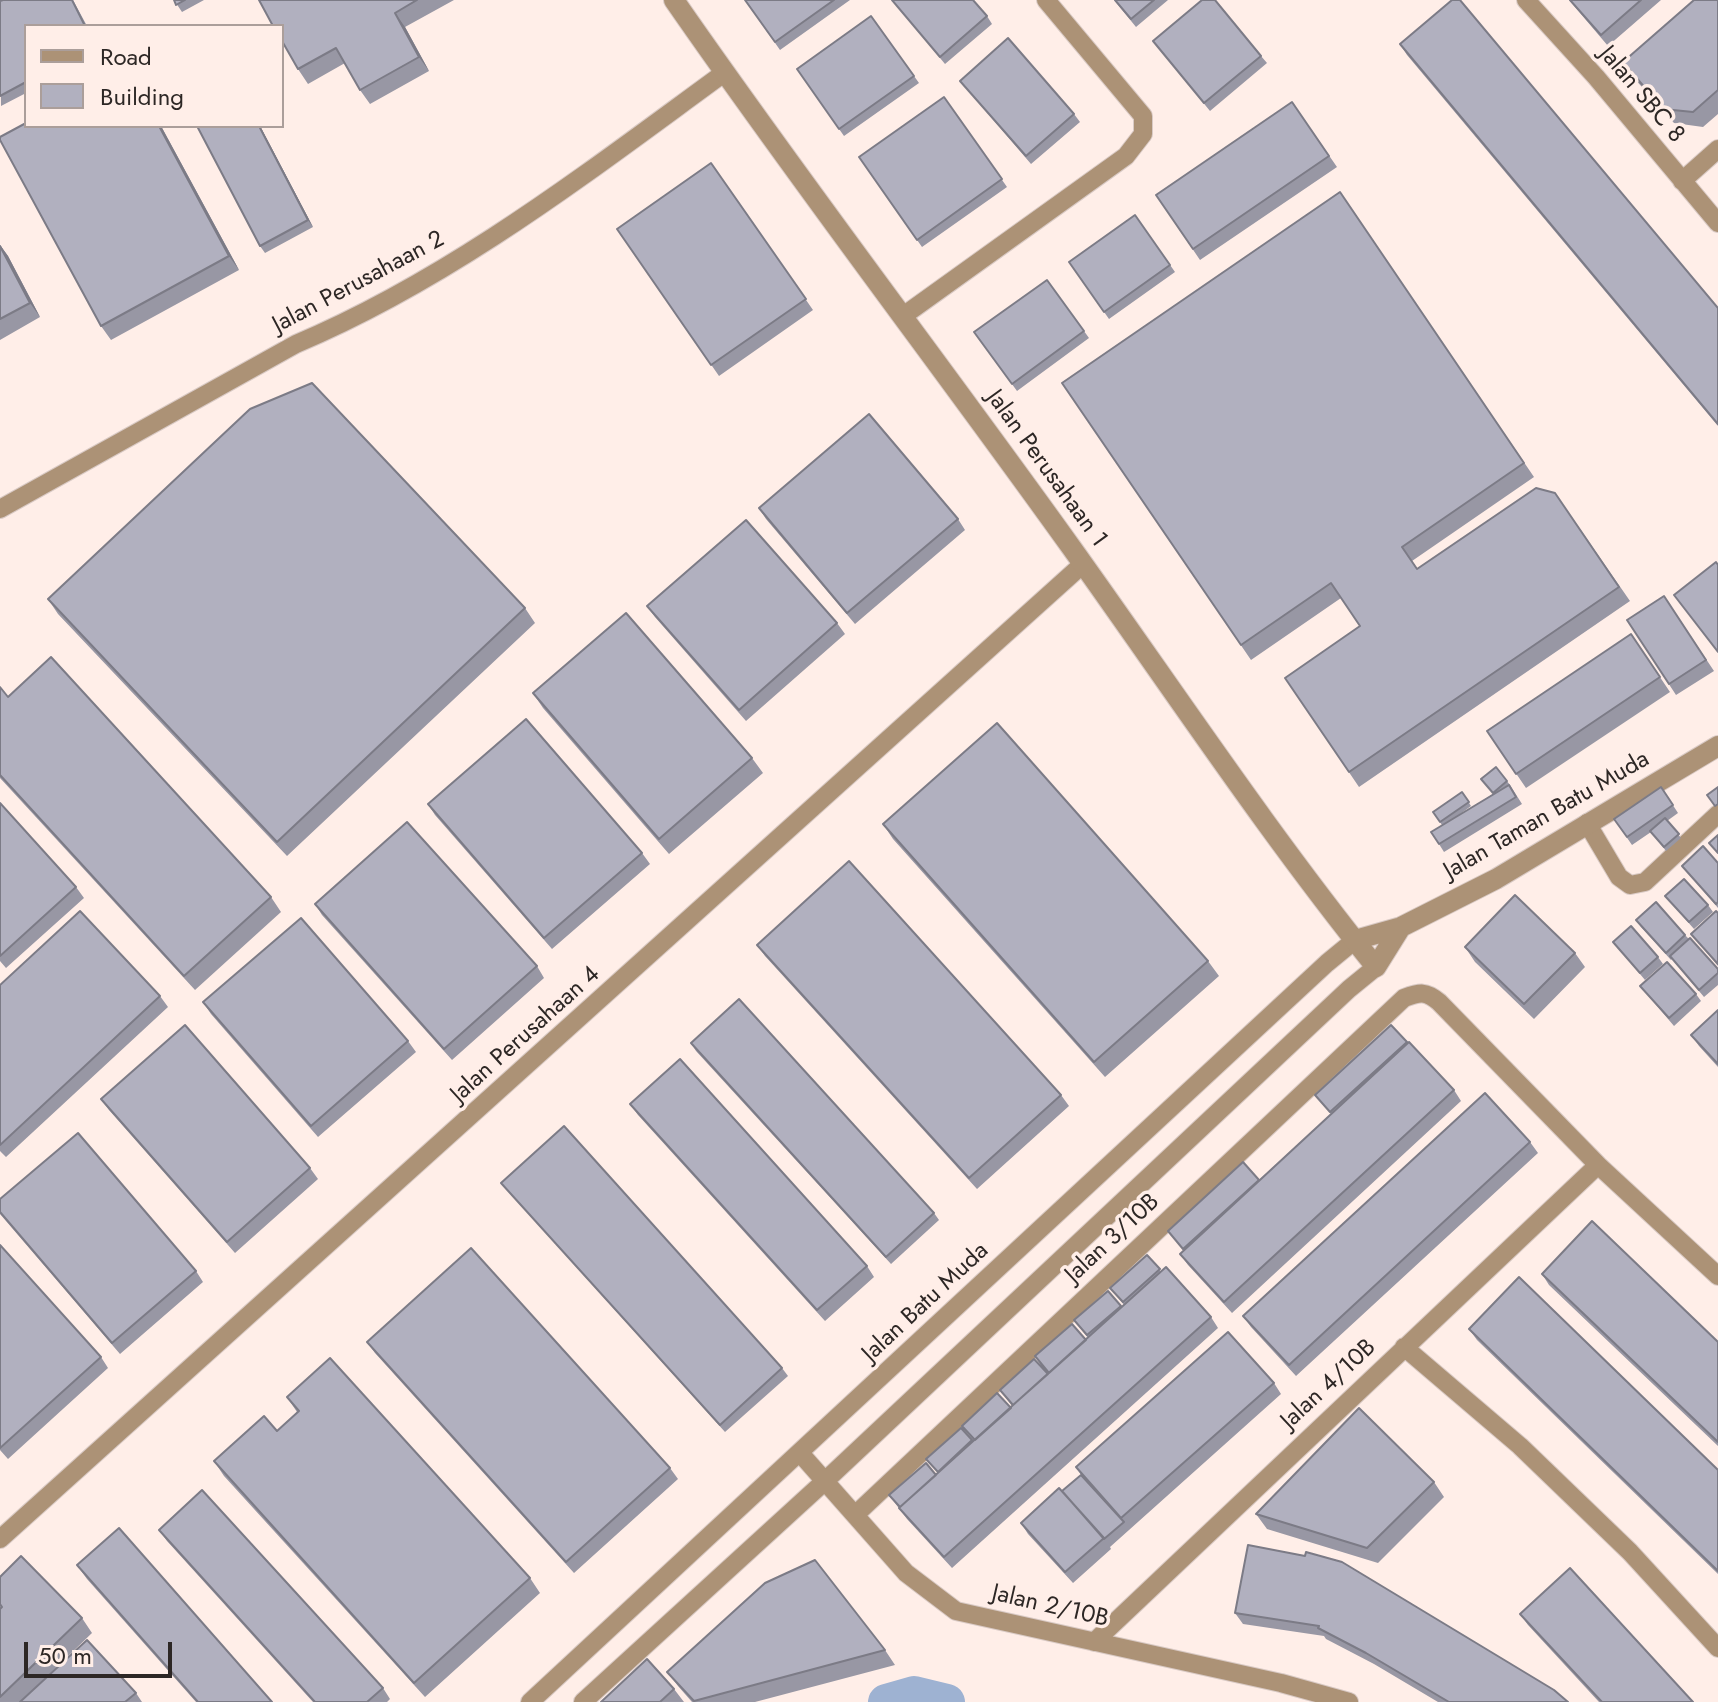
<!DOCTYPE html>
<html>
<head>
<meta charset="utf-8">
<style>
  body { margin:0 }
  #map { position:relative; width:1718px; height:1702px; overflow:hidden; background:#ffeee8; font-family:Jost,sans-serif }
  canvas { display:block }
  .legend { position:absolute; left:24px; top:24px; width:260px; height:104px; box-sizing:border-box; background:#ffeee8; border:2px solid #ab9e9a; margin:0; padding:10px 14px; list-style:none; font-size:24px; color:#2d2725 }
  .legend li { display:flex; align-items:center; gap:16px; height:40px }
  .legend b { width:40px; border:2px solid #ab9e9a }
  .scale { position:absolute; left:24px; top:1642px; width:148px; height:36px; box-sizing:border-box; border:4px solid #2d2725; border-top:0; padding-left:10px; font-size:24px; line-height:28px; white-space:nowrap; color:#2d2725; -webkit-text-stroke:6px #ffeee8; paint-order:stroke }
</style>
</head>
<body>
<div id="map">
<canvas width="1718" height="1702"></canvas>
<ul class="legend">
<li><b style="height:10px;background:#ac9276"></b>Road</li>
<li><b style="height:22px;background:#b1b0bf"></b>Building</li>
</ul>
<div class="scale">50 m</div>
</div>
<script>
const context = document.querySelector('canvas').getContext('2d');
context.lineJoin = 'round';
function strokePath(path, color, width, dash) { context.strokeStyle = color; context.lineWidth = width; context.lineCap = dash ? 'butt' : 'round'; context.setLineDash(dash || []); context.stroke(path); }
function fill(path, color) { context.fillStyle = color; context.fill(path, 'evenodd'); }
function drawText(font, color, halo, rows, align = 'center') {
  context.font = font + ' Jost,sans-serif'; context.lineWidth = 7; context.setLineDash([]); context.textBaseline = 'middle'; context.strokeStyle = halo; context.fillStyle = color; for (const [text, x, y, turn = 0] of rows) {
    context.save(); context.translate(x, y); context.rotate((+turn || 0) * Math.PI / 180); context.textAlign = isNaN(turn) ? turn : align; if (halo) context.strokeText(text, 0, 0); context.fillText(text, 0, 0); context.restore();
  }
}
strokePath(new Path2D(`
  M886,1702L914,1694L947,1702`), '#9eb2d2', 36);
const minor = new Path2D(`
  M1526,0L1596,77L1718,223
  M1682,181L1718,149
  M903,316L1126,156L1143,134V116L1046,0
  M0,509L296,344C452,278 588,172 724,73
  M1587,823L1619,877L1630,885L1645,882L1718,814
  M1404,1347L1520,1446L1630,1552L1718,1648
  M800,1453L906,1573L956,1611L1281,1683L1349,1702
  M855,1515L1404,998C1420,992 1426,991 1439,1002L1598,1165L1718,1276
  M0,1539L1083,564
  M1094,1642L1598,1165
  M530,1702L1327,963L1355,940
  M583,1702L825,1481L1349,989L1376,967`);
const tertiary = new Path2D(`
  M674,0C802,185 940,364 1071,547C1172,688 1267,832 1376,967L1401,927
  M1355,940L1401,927L1496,879L1718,746`);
strokePath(minor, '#d9cac5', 20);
strokePath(tertiary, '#d9cac5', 22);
strokePath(minor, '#ac9276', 18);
strokePath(tertiary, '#ac9276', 20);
fill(new Path2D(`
  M3,0H73L87,26H26V93L1,106L0,1Z
  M174,0H204L182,12Z
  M259,0H454L405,27L429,71L370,104L360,90L345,63L308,84L298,69Z
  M745,0H850L780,50Z
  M892,0L987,16L992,24L945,64Z
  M1114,0H1168L1136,27Z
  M1569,0H1661L1608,46Z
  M1718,0V114L1703,127L1674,123L1633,77L1623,62Z
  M871,16L919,83L844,136L797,69Z
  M1153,41L1261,56L1267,63L1210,111Z
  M1400,44L1718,308V426L1407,55Z
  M960,81L1074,114L1080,122L1031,164Z
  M944,97L1007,187L922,247L859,157Z
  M1292,102L1337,167L1200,260L1156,195Z
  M26,126H161L239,270L111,340L101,326Z
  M260,126L313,227L265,253L260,246Z
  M711,163L813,310L719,376L617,229Z
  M1340,192L1534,477L1412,561L1417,569L1555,493L1630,601L1359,787L1285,678L1360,626L1341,598L1251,660L1062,383Z
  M1135,215L1175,272L1109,319L1069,262Z
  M0,245L8,256L40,317L0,340Z
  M1047,280L1089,338L1017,391L974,332Z
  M759,508L958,519L965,530L855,624L766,519Z
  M1664,596L1714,671L1676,695L1627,620Z
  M48,599L525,608L535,623L287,856L58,614Z
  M647,606L837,623L845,634L746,721L655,617Z
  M1631,634L1670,692L1526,788L1487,731Z
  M0,687L8,697L271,897L281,912L195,990L0,778Z
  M533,693L752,758L763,773L669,854L543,708Z
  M1496,767L1510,785L1522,804L1444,852L1439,844L1442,825L1433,812L1462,792L1471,806L1452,820L1493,794Z
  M1661,787L1678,813L1667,821L1681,838L1666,851L1651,832L1632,845L1614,819Z
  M0,803L76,887L84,898L6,968L0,961Z
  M428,804L642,853L650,864L552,949L435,815Z
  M883,824L1208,961L1219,976L1105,1077L893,839Z
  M1718,863V908L1682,866Z
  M1665,896L1708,905L1713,912L1694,929Z
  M315,904L537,966L544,978L452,1060L322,915Z
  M1718,913V966L1691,934Z
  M1636,920L1685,935L1718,969V985L1704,997L1672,959L1671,960L1641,927Z
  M1613,942L1658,957L1663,964L1645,980Z
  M757,945L1061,1095L1069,1106L977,1189L765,956Z
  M1465,947L1575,953L1585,967L1534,1019L1475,962Z
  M0,985L160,996L168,1007L6,1157L0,1151Z
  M1640,986L1696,994L1701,1001L1674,1026Z
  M203,1002L408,1041L416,1052L318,1137L211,1014Z
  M1718,1010V1067L1699,1046L1691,1035Z
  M1391,1025L1454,1090L1461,1101L1232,1313L1188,1265L1180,1254L1184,1251L1168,1231L1259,1180L1331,1114L1315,1095Z
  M691,1043L934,1213L939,1220L891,1264L696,1051Z
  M101,1099L310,1168L318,1179L235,1253L109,1110Z
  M630,1104L867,1266L874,1277L825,1321L638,1115Z
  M1530,1142L1538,1153L1296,1376L1251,1327L1243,1316Z
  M501,1183L782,1368L788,1376L725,1432L507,1190Z
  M0,1199L196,1271L203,1282L120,1354L0,1214Z
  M0,1245L101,1357L108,1368L8,1459L0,1450Z
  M1147,1255L1161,1272L1211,1317L1218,1328L952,1568L907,1519L889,1495L938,1473L926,1459L961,1428L973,1442L974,1440L962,1426L1012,1406L1000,1390L1049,1373L1035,1356L1088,1338L1074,1320L1108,1291L1122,1307L1124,1305L1110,1288Z
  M1542,1274L1718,1342V1446L1549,1285Z
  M1469,1329L1718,1470V1574L1477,1340Z
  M367,1342L670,1468L678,1479L574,1573L375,1353Z
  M1274,1383L1281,1394L1110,1547L1111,1549L1073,1583L1028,1534L1021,1523L1062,1491L1081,1475L1076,1467Z
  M287,1397L530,1578L540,1593L425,1697L224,1476L214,1461L277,1431L297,1412Z
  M1434,1482L1444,1497L1378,1563L1267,1529L1256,1514Z
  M159,1530L383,1688L390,1699L387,1702H313L167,1541Z
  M1248,1545L1568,1702H1438L1374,1664L1326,1639L1324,1636L1243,1624L1235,1613Z
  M77,1565L272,1702H196L87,1579Z
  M0,1577L82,1618L92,1633L35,1688L136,1693L142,1702H0Z
  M1520,1614L1693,1702H1599L1528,1625Z
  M885,1650L895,1665L755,1702H692L678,1686L667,1672Z
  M674,1689L684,1702H601Z`), '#9897a4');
fill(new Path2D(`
  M395,13L405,27L429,71L419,57Z
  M159,126H161L239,270L229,256Z
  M259,126H260L313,227L308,220Z
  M0,245L8,256L40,317L30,303Z`), '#7c7b86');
const building = new Path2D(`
  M3,0H72L85,26H26V82L0,96V1Z
  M174,0H185L176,5Z
  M259,0H417L395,13L419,57L360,90L336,48L298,69L282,41V26H273Z
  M745,0H834L775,42Z
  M892,0H973L987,16L940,57Z
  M1115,0H1154L1131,19Z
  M1202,0H1215L1261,56L1204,103L1153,41Z
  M1452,0H1460L1718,308V424L1400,44Z
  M1570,0H1641L1601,35Z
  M1694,0H1718V90L1693,112L1663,109L1623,62Z
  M871,16L914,76L839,129L797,69Z
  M1008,38L1074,114L1026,156L960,81Z
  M944,97L1002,179L917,240L859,157Z
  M1292,102L1329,156L1193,249L1156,195Z
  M26,123V126H159L229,256L101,326L0,140V137Z
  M197,126H259L308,220L260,246Z
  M711,163L806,299L711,365L617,229Z
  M1340,192L1524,463L1402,547L1417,569L1536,488L1555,493L1619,587L1349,772L1285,678L1360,626L1331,583L1241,645L1062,383Z
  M1135,215L1170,265L1104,312L1069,262Z
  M0,246L30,303L0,319Z
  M1047,280L1084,331L1012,384L974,332Z
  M312,383L525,608L277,842L48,599L250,409Z
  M869,414L958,519L847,613L759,508Z
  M746,520L837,623L739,710L647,606Z
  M1716,562L1718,565V652L1674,595Z
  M1664,596L1706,660L1669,684L1627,620Z
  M626,613L752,758L659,839L533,693Z
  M1631,634L1660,677L1516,774L1487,731Z
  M51,657L271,897L184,976L0,775V687L8,697Z
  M526,719L642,853L544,938L428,804Z
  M997,723L1208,961L1094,1062L883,824Z
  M1496,767L1507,781L1493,793L1481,779Z
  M1509,785L1516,797L1439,844L1431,832Z
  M1661,787L1673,805L1627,837L1614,819Z
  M1718,787V804L1715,806L1707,795Z
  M1462,792L1469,802L1440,822L1433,812Z
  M0,803L76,887L0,956Z
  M1665,818L1679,834L1664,847L1650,831Z
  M407,822L537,966L444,1049L315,904Z
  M1718,835V853L1709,843Z
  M1703,846L1718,863V902L1716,904L1682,866Z
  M849,861L1061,1095L969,1178L757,945Z
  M1684,879L1708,905L1689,922L1665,896Z
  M1515,895L1575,953L1524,1004L1465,947Z
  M1656,902L1685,935L1666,953L1636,920Z
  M80,911L160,996L0,1145V985Z
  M1716,911L1718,913V964L1691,934Z
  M301,918L408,1041L311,1126L203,1002Z
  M1631,926L1658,957L1640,973L1613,942Z
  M1690,938L1718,969V973L1699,990L1670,956Z
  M1667,962L1696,994L1669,1018L1640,986Z
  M739,999L934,1213L886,1257L691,1043Z
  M1718,1010V1064L1691,1035Z
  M185,1025L310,1168L227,1242L101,1099Z
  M1391,1025L1407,1042L1330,1112L1315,1095Z
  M1409,1042L1454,1090L1224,1302L1180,1254Z
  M680,1059L867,1266L817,1310L630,1104Z
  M1485,1093L1530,1142L1289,1365L1243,1316Z
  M564,1126L782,1368L720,1425L501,1183Z
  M78,1133L196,1271L112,1343L0,1212V1199Z
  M1243,1162L1259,1180L1183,1249L1168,1231Z
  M1592,1221L1718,1342V1442L1542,1274Z
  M0,1245L101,1357L0,1448Z
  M471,1248L670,1468L566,1562L367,1342Z
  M1147,1255L1160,1269L1123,1302L1110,1288Z
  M1166,1267L1211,1317L944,1557L899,1508Z
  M1519,1277L1718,1470V1571L1469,1329Z
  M1108,1291L1121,1306L1087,1335L1074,1320Z
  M1072,1324L1086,1340L1049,1373L1035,1356Z
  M1228,1332L1274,1383L1121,1518L1076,1467Z
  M330,1358L530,1578L414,1683L214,1461L264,1416L277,1431L299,1411L287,1397Z
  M1034,1359L1048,1374L1013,1405L1000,1390Z
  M997,1393L1011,1408L975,1440L962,1426Z
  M1359,1408L1434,1482L1367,1548L1256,1514Z
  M961,1428L972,1440L938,1472L926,1459Z
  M926,1463L936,1475L900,1507L889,1495Z
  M1081,1475L1124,1522L1104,1539L1062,1491Z
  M1059,1488L1104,1538L1065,1572L1021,1523Z
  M202,1490L383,1688L367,1702H315L159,1530Z
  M119,1528L272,1702H198L77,1565Z
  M1248,1545L1305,1556L1306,1552L1342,1562L1554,1690L1568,1702H1449L1366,1653L1318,1628L1319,1626L1235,1613Z
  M21,1556L82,1618L0,1697V1609L2,1607L0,1604V1577Z
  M815,1560L885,1650L694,1701L667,1672L765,1583Z
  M1570,1568L1693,1702H1602L1520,1614Z
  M87,1640L136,1693L125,1702H20Z
  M647,1659L674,1689L660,1702H601Z`);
fill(building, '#b1b0bf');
strokePath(building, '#7c7b86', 2);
drawText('24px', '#2d2725', '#ffeee8', [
  ["Jalan SBC 8",1641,95,50],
  ["Jalan Perusahaan 2",359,283,-28],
  ["Jalan Perusahaan 1",1046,469,54],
  ["Jalan Taman Batu Muda",1547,816,-30],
  ["Jalan Perusahaan 4",526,1035,-42],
  ["Jalan 3/10B",1113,1239,-43],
  ["Jalan Batu Muda",926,1303,-43],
  ["Jalan 4/10B",1329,1385,-43],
  ["Jalan 2/10B",1050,1607,13]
]);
</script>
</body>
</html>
